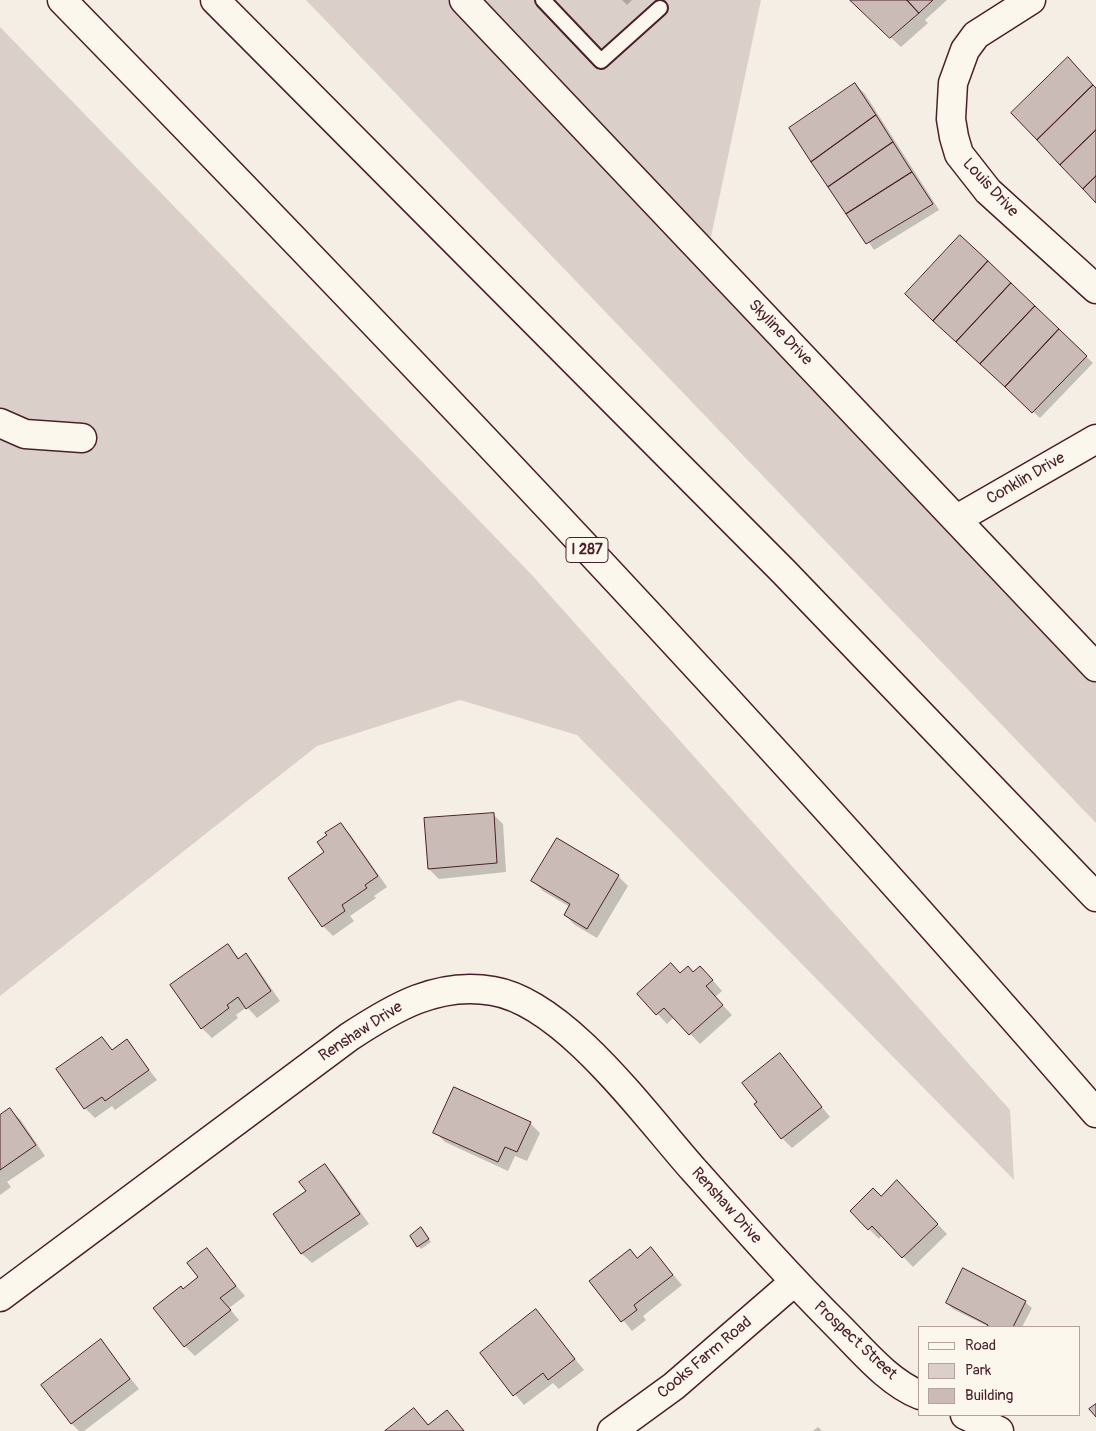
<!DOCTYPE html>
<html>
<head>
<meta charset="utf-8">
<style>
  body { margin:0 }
  #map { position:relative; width:1096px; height:1431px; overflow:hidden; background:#f4eee4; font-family:Pangolin,sans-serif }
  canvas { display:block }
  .legend { position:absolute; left:918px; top:1326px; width:162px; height:90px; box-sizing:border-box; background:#fbf7ec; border:1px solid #b4a19f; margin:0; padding:6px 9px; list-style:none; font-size:15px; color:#4a1f2b }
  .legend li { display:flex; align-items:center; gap:10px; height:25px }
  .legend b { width:25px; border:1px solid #b4a19f }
</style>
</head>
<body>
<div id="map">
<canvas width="1096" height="1431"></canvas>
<ul class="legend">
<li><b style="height:6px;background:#fbf7ec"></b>Road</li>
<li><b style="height:14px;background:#dbd0c9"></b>Park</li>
<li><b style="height:14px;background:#cabbb6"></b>Building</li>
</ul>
</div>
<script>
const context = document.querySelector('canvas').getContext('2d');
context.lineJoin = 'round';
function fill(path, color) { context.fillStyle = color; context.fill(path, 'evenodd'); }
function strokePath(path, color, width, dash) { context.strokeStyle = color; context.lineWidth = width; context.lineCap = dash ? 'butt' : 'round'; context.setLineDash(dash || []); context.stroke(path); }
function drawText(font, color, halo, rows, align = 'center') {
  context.font = font + ' Pangolin,sans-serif'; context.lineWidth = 4; context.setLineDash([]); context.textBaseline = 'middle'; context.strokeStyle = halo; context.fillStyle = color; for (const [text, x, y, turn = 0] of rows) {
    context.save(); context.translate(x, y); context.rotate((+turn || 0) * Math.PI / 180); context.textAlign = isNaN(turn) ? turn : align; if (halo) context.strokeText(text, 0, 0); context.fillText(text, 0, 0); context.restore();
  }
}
fill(new Path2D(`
  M306,0H761L707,256L1096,668V823Z
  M0,27L530,573L1010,1110L1014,1180L577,735L460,700L317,746L0,996Z`), '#dbd0c9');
fill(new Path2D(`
  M622,0H632L627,5Z
  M851,0H947L925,20L928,23L901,47Z
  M855,84L865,94L939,210L874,250L813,162Z
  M988,263L1093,363L1040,418L916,304Z
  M493,814L503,824L506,872L439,879L429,869Z
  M340,824L350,834L387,887L374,896L376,898L350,916L354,921L333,936L323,926L289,879L326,853Z
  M618,876L628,886L597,938L575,925L565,915L570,907L543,891L533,881Z
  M228,946L240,959L245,955L255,965L280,1001L257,1018L247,1007L236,1015L238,1018L212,1038L202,1028L172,985Z
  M694,973L710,977L722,991L715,997L732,1015L700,1044L674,1017L667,1024L639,994L680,974Z
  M102,1038L113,1051L127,1041L157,1080L115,1110L112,1106L95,1118L85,1108L58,1069Z
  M780,1055L830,1117L792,1148L782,1138L759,1102Z
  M10,1110L20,1119L45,1156L7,1182L11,1187L0,1195V1116Z
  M530,1123L540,1133L527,1161L515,1156L508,1171L445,1142L435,1132Z
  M325,1166L335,1176L369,1224L312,1263L302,1254L275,1214L308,1191Z
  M907,1192L947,1234L913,1267L882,1235L879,1239L851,1211L881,1197Z
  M424,1232L431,1242L421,1249L418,1246Z
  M651,1249L682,1285L643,1316L646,1320L632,1331L591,1281L638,1259Z
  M206,1250L245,1296L229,1308L239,1320L195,1356L185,1346L184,1290L200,1277Z
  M1025,1302L1032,1308L1022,1327H989L953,1309L947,1303Z
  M536,1311L584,1370L559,1389L553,1383L524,1405L481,1353Z
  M100,1340L139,1389L84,1431H79L71,1423Z
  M414,1409L429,1425L447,1411L465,1431H387Z
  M818,1427L822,1431H813Z`), '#0003');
const building = new Path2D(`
  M850,0H907L919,13L890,38Z
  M907,0H933L919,13Z
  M1068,57L1093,85L1037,140L1011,113Z
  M855,83L876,115L811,162L789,128Z
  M1093,85L1096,88V130L1060,165L1037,140Z
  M876,115L893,142L828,187L811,162Z
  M1096,130V176L1083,189L1060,165Z
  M893,142L912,172L846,214L828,187Z
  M912,172L933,204L866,244L846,214Z
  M1096,176V203L1083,189Z
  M960,235L988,261L933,321L905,294Z
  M988,261L1011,283L956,342L933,321Z
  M1011,283L1035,306L980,364L956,342Z
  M1035,306L1059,329L1005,387L980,364Z
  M1059,329L1087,356L1032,413L1005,387Z
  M494,813L497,863L428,869L424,818Z
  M341,823L378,876L365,885L367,888L342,905L345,911L322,927L288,878L324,852L317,842L327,835L325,833Z
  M557,838L619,875L587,929L564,915L570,904L531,881Z
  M228,944L238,959L246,953L271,991L246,1009L238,997L227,1005L229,1008L201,1029L170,985Z
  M671,963L680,973L688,966L693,972L700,966L713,980L706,986L723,1005L689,1035L664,1008L656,1015L637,994Z
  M102,1037L112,1050L127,1039L149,1070L105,1101L102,1097L84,1109L56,1069Z
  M780,1053L822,1107L781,1139L754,1104L757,1102L742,1083Z
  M454,1087L531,1122L517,1152L505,1147L498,1162L433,1133Z
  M10,1108L36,1145L0,1170V1115Z
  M325,1164L360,1214L301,1254L273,1214L306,1191L299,1182Z
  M897,1180L938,1224L902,1258L872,1226L868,1230L850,1211L873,1188L881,1196Z
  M421,1227L429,1239L417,1247L410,1236Z
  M651,1247L673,1275L634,1305L637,1310L621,1322L589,1281L630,1249L637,1258Z
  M207,1248L236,1286L220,1298L231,1310L184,1347L153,1308L181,1286L183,1289L198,1277L187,1263Z
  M963,1268L1026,1301L1013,1327H987L988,1325L946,1303Z
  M536,1309L575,1359L548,1380L543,1373L513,1396L480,1353Z
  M101,1339L130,1379L71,1424L41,1385Z
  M1096,1404V1417L1089,1409Z
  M414,1408L428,1425L447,1410L464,1431H385Z`);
fill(building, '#cabbb6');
strokePath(building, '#4a1f2b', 1);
const service = new Path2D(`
  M543,0L601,61L660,8`);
const minor = new Path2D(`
  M464,0L1096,667
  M1031,0L976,35L965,50L953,83L951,119L954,137L959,154L988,191L1096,289
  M0,423L25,434L82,438
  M957,519L1096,439
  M0,1297L349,1037C393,1008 438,981 493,991C565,1003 645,1115 693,1169C741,1223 788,1276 839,1327C863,1351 888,1382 920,1395
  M965,1415L999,1431
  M612,1431L674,1386L794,1282`);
const motorway = new Path2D(`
  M62,0C415,362 765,730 1096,1113
  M215,0L784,572L1096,897`);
strokePath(service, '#4a1f2b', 18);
strokePath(minor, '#4a1f2b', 31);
strokePath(motorway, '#4a1f2b', 31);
strokePath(service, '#fbf7ec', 14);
strokePath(minor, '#fbf7ec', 28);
strokePath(motorway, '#fbf7ec', 28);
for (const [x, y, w] of [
  [587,550,42]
]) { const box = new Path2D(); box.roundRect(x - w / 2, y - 12.5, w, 25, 4); context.fillStyle = '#fbf7ec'; context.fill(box); strokePath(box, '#4a1f2b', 1); }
drawText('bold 15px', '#4a1f2b', null, [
  ["I 287",587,550]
]);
drawText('16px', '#4a1f2b', '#fbf7ec', [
  ["Louis Drive",990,188,47],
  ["Skyline Drive",780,333,46],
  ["Conklin Drive",1026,479,-30],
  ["Renshaw Drive",361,1032,-33],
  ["Renshaw Drive",726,1206,48],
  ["Prospect Street",855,1341,43],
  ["Cooks Farm Road",705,1358,-40]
]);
</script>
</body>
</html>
